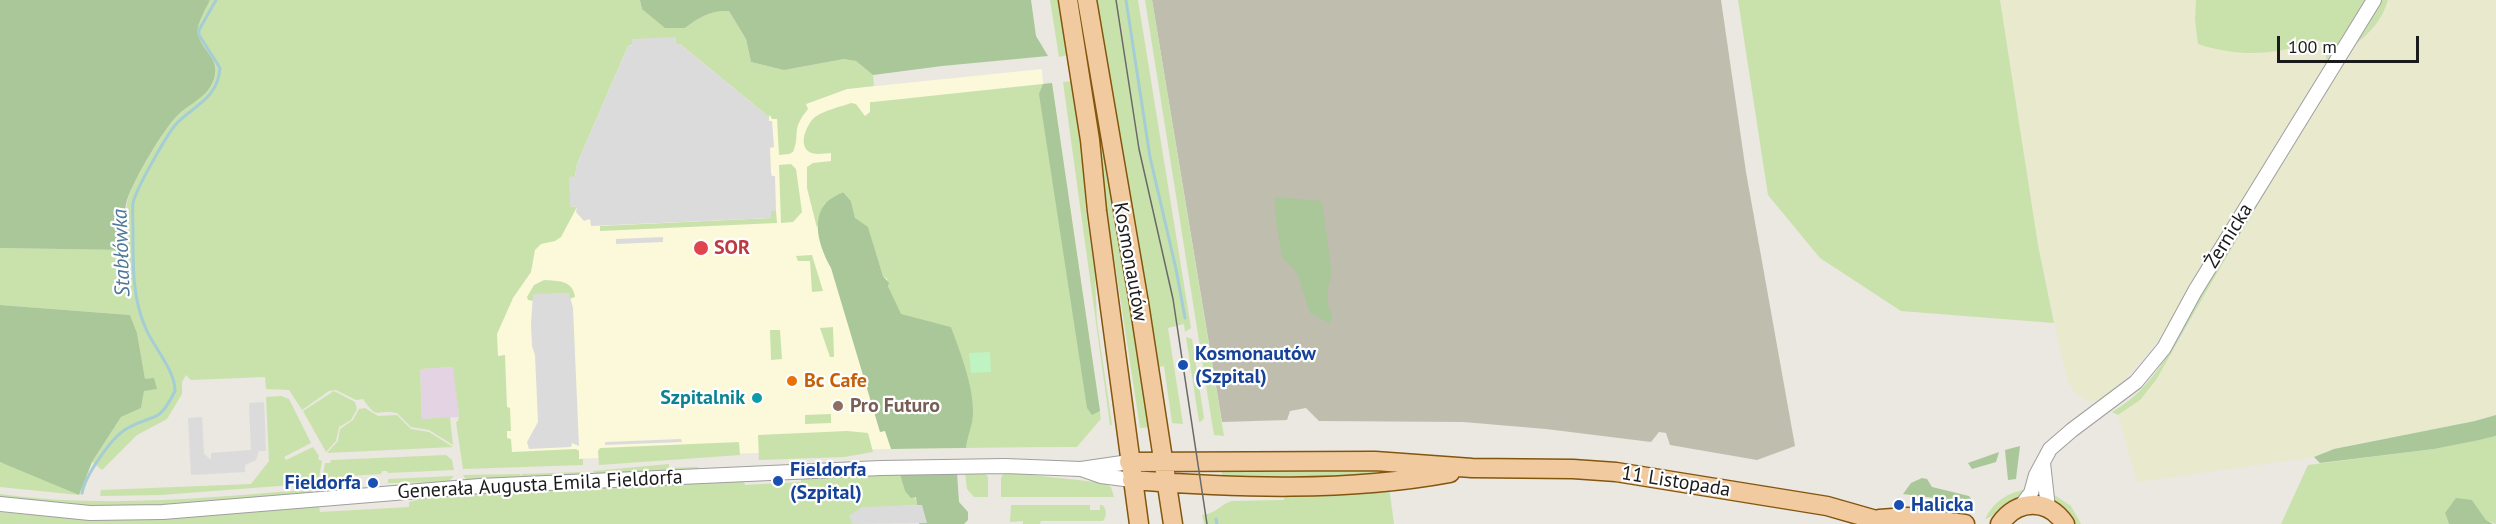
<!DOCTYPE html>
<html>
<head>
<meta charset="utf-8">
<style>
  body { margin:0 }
  #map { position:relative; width:2496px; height:524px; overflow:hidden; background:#ebe7e1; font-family:"PT Sans",sans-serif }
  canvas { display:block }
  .scale { position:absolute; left:2277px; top:36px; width:142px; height:27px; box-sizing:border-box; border:3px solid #1b1b1b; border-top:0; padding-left:8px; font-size:18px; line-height:21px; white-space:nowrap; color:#1b1b1b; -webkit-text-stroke:4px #fff; paint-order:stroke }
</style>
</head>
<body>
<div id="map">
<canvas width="2496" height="524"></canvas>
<div class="scale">100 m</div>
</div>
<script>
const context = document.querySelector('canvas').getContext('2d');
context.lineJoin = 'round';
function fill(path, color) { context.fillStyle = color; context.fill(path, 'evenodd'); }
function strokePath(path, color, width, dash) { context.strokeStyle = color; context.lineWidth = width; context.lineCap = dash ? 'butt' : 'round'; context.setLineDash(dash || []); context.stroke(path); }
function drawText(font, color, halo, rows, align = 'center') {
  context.font = font + ' "PT Sans",sans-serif'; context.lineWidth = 4.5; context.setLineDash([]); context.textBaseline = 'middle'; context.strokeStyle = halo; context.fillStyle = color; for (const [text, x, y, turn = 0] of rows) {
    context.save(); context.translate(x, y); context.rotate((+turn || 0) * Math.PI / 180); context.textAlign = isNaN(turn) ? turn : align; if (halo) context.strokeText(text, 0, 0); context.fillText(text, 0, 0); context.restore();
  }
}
fill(new Path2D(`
  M454,367L459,417L422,419L420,369Z`), '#e4d3e2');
fill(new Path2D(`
  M642,9L776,115L847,89L1042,69L1043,84L1052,83L1101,419L1077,447L884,449L507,461L494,335Z`), '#fbf9da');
fill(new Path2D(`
  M1152,0H1721L1746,172L1795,446L1757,460L1670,445L1666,433L1659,432L1651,442L1546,429L1463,422L1319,421L1306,408L1290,411L1287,420L1222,422Z`), '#bfbeae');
fill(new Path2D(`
  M2000,0H2196L2195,19L2250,54L2266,53L2319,40L2326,48V59L2321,71L2160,338L2123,382L2101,400L2087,401L2075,393L2068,381L2061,353L2038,245Z
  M2388,0H2496V415L2475,421L2334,449L2313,457L2137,482L2118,415L2134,405L2184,335L2217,273L2352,47L2369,34L2382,17Z`), '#e8e9cd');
fill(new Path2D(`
  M210,0H640L642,9L685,28C699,17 711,10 729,11L746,39L751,62L784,70L844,59L856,61L873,75L874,86L847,89L806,104L808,109C790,131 801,132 793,152L789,154L779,155L777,119H772L770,115L769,117L680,44H676L675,37L628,46L577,164L570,206L577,207L561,237L555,241L541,244L535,250L531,272L513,298L497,334L498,356L505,355L507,407L510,408L511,431H507V438L511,439L512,452L576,449L579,451V459H583V465L463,469L456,422L458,421L459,416L453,367L420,369L422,419L450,417L453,445L429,430L411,427L397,413C376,409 378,421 363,399L356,400L336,390L329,391L302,410L289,390L266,389L265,377L191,380L186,375L182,382V394L167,419L137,435L102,470L92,462L121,417L141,408L144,390L157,389L145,379L137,333L130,315L0,305V248L124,250C125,235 125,218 127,203C130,184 164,130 178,115C191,101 210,97 215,76C220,58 202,51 198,35C196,25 206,9 210,0Z
  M1050,0H1064L1068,55L1059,57Z
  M1094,0H1138L1191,328L1185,332L1184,324L1168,328L1183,424L1172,423L1164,366L1158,367L1156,359Z
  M1145,0H1152L1224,436L1214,435L1212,423Z
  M1738,0H2000L2038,245L2054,323L1901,311L1820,258L1768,195Z
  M2196,0H2366L2330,61L2326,59V48L2319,40C2276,55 2241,58 2198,44L2195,19Z
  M2379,0H2388C2382,21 2369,34 2352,47L2217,273L2156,380L2140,400L2118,415L2112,412C2154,388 2174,346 2193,304Z
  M1072,81L1080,120L1086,211L1095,276L1097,322L1112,425H1110L1063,82Z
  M1090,81H1092L1152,427L1140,428L1088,87Z
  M1052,83L1101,419L1077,447L966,448L967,434L973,417L951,327L901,315L888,286L887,279L883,276L868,228L855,219L851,201L843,192L824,204L817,228L807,188V167L813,163L831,161V153C825,153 813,156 808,151C798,142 808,123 815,117C825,110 840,107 851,103L856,104L865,116L870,112V102H873Z
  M791,164L796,169L802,212L793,222L781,223L779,165Z
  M771,211H776L777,223L600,231V226L771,218Z
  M812,255L823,291L812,292L810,261H798L796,256Z
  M544,280C558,281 573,280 575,297L569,299V293L533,295V301L528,300L527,297L534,285Z
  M833,327L834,357H830L820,328Z
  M770,330H780L782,359L771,360Z
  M1186,337L1192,339L1204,418L1202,421L1199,422Z
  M334,391L355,402L357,409L351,420L339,427L336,441L326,452L303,411Z
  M281,396L289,399L311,443L284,457L286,460L313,447L319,456L318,459L322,461L318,483L161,495L100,496L101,490L251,484L269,461L266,397Z
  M365,408L378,416L397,415L411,429L429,432L453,447L327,453L338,441L340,429L353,420L359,409Z
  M831,414V423L805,424V415Z
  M847,431L868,433L873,452L844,457L759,460L758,435Z
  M2496,436V524L2486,520L2472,500L2445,513L2449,524H2281L2308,465L2434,449Z
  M739,442L740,455L599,465L598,451L600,448Z
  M446,455L452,460L454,470L388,473L387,471H382L381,474L348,476L322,482L325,463H330L331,460Z
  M0,462L8,464L79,495L0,487Z
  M669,464V468L698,467V471L596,474L593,471Z
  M583,472L578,476L467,481L463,475L519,474L522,476V474Z
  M984,472L988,477V497H974L967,489L965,473Z
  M1004,472L1105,483L1111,487L1114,497H1001V478Z
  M1222,472H1414L1337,478L1223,479Z
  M900,474C903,487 916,492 917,505L862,508L850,516L853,524H0V512C106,524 213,514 319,506L320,512L409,507V502L431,496L434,499V496L471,493L744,481L745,485L801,482V478Z
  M454,476L448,482L388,483V479Z
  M1389,487L1394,524H1204L1202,515C1218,513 1220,504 1232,501L1284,500L1285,494Z
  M318,489V493L135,507L63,505L0,498V494C107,509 211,497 318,489Z
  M2028,489C2021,496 1994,517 1985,519C1993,502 2008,492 2028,489Z
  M2050,492L2071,506L2081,524H2074L2054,500Z
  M1011,505H1090V510H1100V505H1102C1107,508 1107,517 1103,521H1041L1040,524H1023V521L1010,522Z`), '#c9e2ab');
fill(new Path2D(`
  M0,0H210C206,9 196,25 198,34C202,52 221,58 214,79C208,97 192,102 179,114C164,128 134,179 127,200C123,214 125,235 124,250L0,248Z
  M640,0H1031L1036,36L1048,56L942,66L873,75L856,61L844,59L784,70L751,62L746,39L729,11C711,10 699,17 685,28H665L642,9Z
  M1052,83L1100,411L1092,415L1087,408L1039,94L1043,84Z
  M843,192L851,201L855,218L868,227L883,276L889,283L888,286L901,314L951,327C961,355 974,386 973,416C972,426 967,437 966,448L891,449L885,431L880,432L831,268C821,250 811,224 824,205C827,200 838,195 843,192Z
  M1275,197L1322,201L1332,274L1328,288V305L1333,317L1329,323L1310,313L1297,273L1282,257L1275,214Z
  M0,305L130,315L137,333L145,379L154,378L157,389L144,391L141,408L121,417L92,462L79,495L0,462Z
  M2496,415V436L2479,440L2434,449L2320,463L2314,457L2334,449L2475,421Z
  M2020,446L2016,479L2008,480L2005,450Z
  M1999,452L1996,462L1972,469L1968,463Z
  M957,473L959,502L968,512V520L964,524H919L922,505H917L916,497L911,498L905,491L900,474Z
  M1922,478L1927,479L1932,487L1969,496L1974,503L1903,494L1911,483Z
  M2456,498L2472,500L2486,520L2493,524H2449L2445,513Z`), '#a9c799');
fill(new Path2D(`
  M990,352L991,372L971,373L969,353Z`), '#c0f3c2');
fill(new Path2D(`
  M675,37L676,43L680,44L769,117V121H772L774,147L770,148L771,173L772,176H775L776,211H771V218L591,226L590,219L584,221L576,212L577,207L570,206L569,177L575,176L577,164L628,46H632V39Z
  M663,237V242L616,244V239Z
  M569,293L573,308L579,446L572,443L571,447L529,449L527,442L538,422L535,355L532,346L531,324L533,294Z
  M264,402L266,451H259L256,460L245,465V472L191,475L188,418L202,417L204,454L211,460V453L251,450L249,403Z
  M681,439L682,442L605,445V442Z
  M922,505L927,523L853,524L849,516L862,507Z`), '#dbdbdb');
strokePath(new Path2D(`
  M1126,0L1150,157L1176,269L1185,318
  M82,493C85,476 111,438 126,429C154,412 157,427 175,391C175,370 154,348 146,329C132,298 133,264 133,230C133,222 132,212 133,203C136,189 167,134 177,123C195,105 218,98 220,68L199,35V30L216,0
  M1216,519L1217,524`), '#a5cdd5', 3);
const minor = new Path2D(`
  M2043,463L2048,508
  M1081,469L1101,476L1132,480
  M0,504L90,513L163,512L480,486L881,468L1005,466L1081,469L1129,462
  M2021,506L2031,493L2036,475L2050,449L2072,430L2136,382L2164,348L2195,291L2374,0`);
const major = new Path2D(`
  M1068,0L1090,140L1097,211L1139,524
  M1087,0L1139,303L1173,524
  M1129,462L1375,461L1472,468L1573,469L1616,472L1827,506L1890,524
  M1132,480C1235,488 1348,492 1450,473
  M1879,519L1907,517L1965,524
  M2000,524C2017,499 2048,498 2065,524`);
strokePath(minor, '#9f9f9f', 16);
strokePath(major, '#83560e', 21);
strokePath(minor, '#fff', 14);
strokePath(major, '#f2ca9f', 18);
strokePath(new Path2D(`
  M1116,0L1139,149L1173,299L1207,524`), '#696969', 1.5);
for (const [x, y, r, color] of [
  [701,248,8,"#e0444e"],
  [1183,365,6,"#1a4fb4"],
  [792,381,6,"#e8710a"],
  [757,398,6,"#0f9aa8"],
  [838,406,6,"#8d6e63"],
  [778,481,6,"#1a4fb4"],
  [373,483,6,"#1a4fb4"],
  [1899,505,6,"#1a4fb4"]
]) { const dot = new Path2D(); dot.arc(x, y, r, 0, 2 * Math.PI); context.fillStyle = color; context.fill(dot); strokePath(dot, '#fff', 2); }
drawText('20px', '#1b1b1b', '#fff', [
  ["Żernicka",2229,236,-58],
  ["Kosmonautów",1130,262,80],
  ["11 Listopada",1676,482,9],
  ["Generała Augusta Emila Fieldorfa",540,485,-3]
]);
drawText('bold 20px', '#be3a42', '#fff', [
  ["SOR",714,248]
], 'left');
drawText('bold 20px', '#164399', '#fff', [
  ["Kosmonautów",1195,354],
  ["(Szpital)",1195,377],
  ["Fieldorfa",790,470],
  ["(Szpital)",790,493],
  ["Fieldorfa",361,483,"right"],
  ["Halicka",1911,505]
], 'left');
drawText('bold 20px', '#c56008', '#fff', [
  ["Bc Cafe",804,381]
], 'left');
drawText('bold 20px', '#0d838f', '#fff', [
  ["Szpitalnik",745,398]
], 'right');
drawText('bold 20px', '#785e54', '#fff', [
  ["Pro Futuro",850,406]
], 'left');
drawText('italic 21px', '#4e7899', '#fff', [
  ["Stabłówka",122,253,-92]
]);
</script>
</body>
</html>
